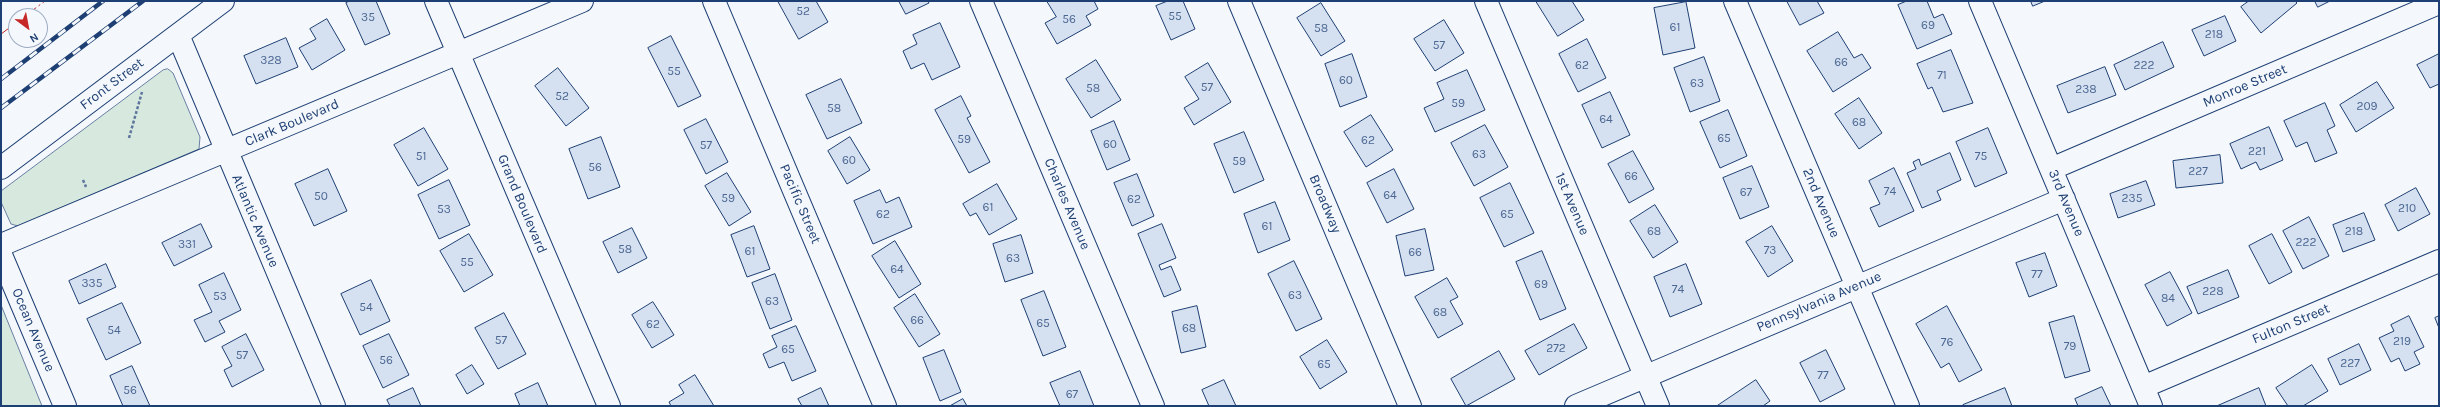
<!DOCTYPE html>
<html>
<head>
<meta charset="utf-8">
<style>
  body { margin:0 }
  #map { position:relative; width:2440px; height:407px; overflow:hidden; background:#f4f7fb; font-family:Karla,sans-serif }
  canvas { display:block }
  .frame { position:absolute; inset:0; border:2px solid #1d3f73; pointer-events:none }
  .north { position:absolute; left:8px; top:8px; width:40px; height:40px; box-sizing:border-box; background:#f4f7fb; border:1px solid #9eadc5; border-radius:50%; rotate:148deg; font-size:11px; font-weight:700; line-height:16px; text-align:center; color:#1d3f73 }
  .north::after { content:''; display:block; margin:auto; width:14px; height:18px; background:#c62828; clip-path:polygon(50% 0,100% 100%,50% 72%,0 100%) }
</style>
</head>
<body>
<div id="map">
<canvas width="2440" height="407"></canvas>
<div class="frame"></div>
<div class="north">N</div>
</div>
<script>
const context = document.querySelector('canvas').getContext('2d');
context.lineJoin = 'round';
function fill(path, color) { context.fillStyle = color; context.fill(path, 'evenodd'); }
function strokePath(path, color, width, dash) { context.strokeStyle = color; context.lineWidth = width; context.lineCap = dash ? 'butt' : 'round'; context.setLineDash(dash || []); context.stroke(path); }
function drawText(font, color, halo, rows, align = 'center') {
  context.font = font + ' Karla,sans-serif'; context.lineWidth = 3; context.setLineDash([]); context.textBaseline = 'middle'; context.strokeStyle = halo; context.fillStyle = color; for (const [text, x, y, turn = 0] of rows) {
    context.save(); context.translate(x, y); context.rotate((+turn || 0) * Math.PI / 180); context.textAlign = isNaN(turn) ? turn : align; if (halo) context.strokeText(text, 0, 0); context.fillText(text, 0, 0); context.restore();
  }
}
const green = new Path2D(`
  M168,69L173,73L200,137L199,149L18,226L11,224L1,202V191L163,70Z
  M1,305L42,406H1Z`);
fill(green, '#d7e8df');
strokePath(green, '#687fa3', 1);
const building = new Path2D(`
  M350,1H376L390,34L365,45L346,3Z
  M778,1H816L828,22L799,39Z
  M899,1H928L929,3L906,14Z
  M1047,1H1094L1098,9L1086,16L1091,25L1057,44L1045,23L1056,17Z
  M1168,1H1183L1195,29L1171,40L1156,6Z
  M1536,1H1572L1584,20L1558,36Z
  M1787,1H1817L1824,13L1800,25Z
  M1907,1H1927L1934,18L1943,14L1952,34L1917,49L1898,5Z
  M2031,1H2045L2033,6Z
  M2249,1H2295L2297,3L2261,33L2241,7Z
  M2315,1H2330L2318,7Z
  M1686,2L1695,48L1663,55L1654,8Z
  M1321,3L1345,41L1321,56L1297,18Z
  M2225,16L2236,41L2204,56L2192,30Z
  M327,19L345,50L312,70L299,48L316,39L310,29Z
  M1444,20L1464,53L1435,71L1414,39Z
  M940,23L960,67L932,80L924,63L911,69L903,51L917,44L913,35Z
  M1838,32L1854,58L1862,54L1871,68L1833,92L1807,51Z
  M671,36L701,96L678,107L648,48Z
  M286,38L298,67L256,84L244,56Z
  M1587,39L1606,78L1578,92L1559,54Z
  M2163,42L2174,67L2125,90L2114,65Z
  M1951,50L1973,103L1943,112L1932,87L1928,89L1917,64Z
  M1352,54L1367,97L1340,107L1325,64Z
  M2439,54V84L2430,88L2417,65Z
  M1704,57L1720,101L1690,112L1674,68Z
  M1096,60L1121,100L1091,118L1066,79Z
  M1208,63L1231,102L1194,125L1184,108L1199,99L1185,77Z
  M2105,67L2116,95L2068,113L2057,86Z
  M558,68L589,108L566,126L535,86Z
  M1467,70L1485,110L1435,132L1424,108L1444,99L1437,83Z
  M841,79L862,123L827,139L806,95Z
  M2377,82L2394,108L2356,132L2340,105Z
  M1610,92L1630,135L1602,148L1582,105Z
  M961,96L971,116L967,118L990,162L969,173L935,110Z
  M1859,98L1882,133L1859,149L1835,114Z
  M2325,103L2335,126L2327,130L2337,153L2315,162L2307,142L2296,147L2284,121Z
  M1728,110L1747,156L1720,168L1700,122Z
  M1371,115L1393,150L1366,167L1344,132Z
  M706,119L728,162L706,174L684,130Z
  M1114,121L1130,160L1107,170L1091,131Z
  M1485,125L1508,167L1474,186L1451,143Z
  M2269,127L2283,160L2260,170L2256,162L2241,169L2230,144Z
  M424,128L448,169L418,186L394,145Z
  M1988,128L2007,173L1975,187L1956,142Z
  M1244,132L1264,180L1234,193L1214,144Z
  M601,137L620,187L588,199L569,149Z
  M850,137L870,170L847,184L828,151Z
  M1633,151L1654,189L1629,203L1608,164Z
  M1950,153L1961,180L1937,191L1941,200L1922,208L1907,173L1916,169L1913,162L1919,159L1921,165Z
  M2220,155L2223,183L2176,188L2173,161Z
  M1752,166L1769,207L1740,219L1723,178Z
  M1894,168L1914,211L1879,227L1870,208L1880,204L1869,181Z
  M328,169L347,211L314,226L295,184Z
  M1394,169L1414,209L1387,223L1367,183Z
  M727,173L751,212L729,226L705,186Z
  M1137,174L1154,216L1132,226L1114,183Z
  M449,180L470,225L439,239L418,195Z
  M2146,181L2155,205L2118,218L2110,194Z
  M1510,183L1534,233L1504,247L1480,198Z
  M997,184L1017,219L989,235L976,213L970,216L963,204Z
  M2416,188L2430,214L2398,231L2385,205Z
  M880,190L886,203L899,197L912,227L873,244L854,201Z
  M1275,202L1290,240L1258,253L1244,214Z
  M1655,205L1678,242L1653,258L1630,221Z
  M2364,213L2375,240L2343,252L2333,225Z
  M2309,217L2329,256L2303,269L2283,231Z
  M201,224L212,247L174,266L162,243Z
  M1162,224L1176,258L1159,265L1161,270L1171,266L1181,290L1164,297L1138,234Z
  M754,226L770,269L747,277L731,235Z
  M1772,226L1793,261L1768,277L1746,242Z
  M632,228L647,258L618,273L603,242Z
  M1425,229L1434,270L1405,276L1396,236Z
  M469,234L493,275L464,292L440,251Z
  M2272,234L2292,272L2269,284L2249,246Z
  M1021,235L1033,273L1005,282L993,244Z
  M895,241L921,284L899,298L872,256Z
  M1542,251L1566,309L1540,320L1516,262Z
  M2045,253L2057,286L2029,297L2016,263Z
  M1294,261L1322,319L1296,331L1268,274Z
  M106,264L116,287L79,304L69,281Z
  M1686,264L1702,304L1670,317L1654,277Z
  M2228,270L2239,297L2198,314L2187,287Z
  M2170,272L2192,313L2167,326L2145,285Z
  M224,273L241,310L219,321L225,332L205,342L194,320L212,312L199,285Z
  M775,274L792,320L770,329L752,283Z
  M1447,278L1458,297L1450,301L1463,324L1438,338L1415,297Z
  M371,280L390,321L360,335L341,294Z
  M1044,291L1066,347L1043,356L1021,300Z
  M915,294L940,334L919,347L894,308Z
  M653,302L674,335L652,348L632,315Z
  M122,303L141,343L106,360L87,319Z
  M1197,306L1206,347L1181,353L1172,312Z
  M1947,306L1982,370L1959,382L1949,363L1941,368L1916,324Z
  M504,313L526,354L498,369L475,328Z
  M2074,316L2090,371L2065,378L2049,323Z
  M2409,316L2424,347L2414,352L2420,364L2405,371L2399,358L2391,362L2379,338L2394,331L2391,325Z
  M2439,316V328L2435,318Z
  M1574,324L1587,348L1539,375L1525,351Z
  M796,326L816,371L792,381L784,362L769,368L763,354L777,347L772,336Z
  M246,334L264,370L232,387L224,370L232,366L222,347Z
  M389,334L409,375L383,388L363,346Z
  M1327,340L1347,372L1320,389L1300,357Z
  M2359,344L2371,370L2340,385L2328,359Z
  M944,350L961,392L940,401L923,358Z
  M1826,350L1845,389L1820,402L1800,363Z
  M1499,351L1515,379L1466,406L1451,379Z
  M472,365L484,384L467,394L456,375Z
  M2312,365L2328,391L2303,406H2288L2276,388Z
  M132,366L150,406H123L110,376Z
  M1080,371L1094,406H1060L1050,383Z
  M695,375L714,406H671L669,402L684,393L679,385Z
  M1224,380L1236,406H1209L1202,390Z
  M1756,380L1770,401L1763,406H1717Z
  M538,383L548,406H520L515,394Z
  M2102,387L2111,406H2078L2075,399Z
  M413,388L421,406H390L387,400Z
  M821,388L829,406H802L798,399Z
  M2005,388L2012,406H1963V405Z
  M2259,388L2266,406H2217Z
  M963,399L967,406H950Z`);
fill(building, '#d5e0f0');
strokePath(building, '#1d3f73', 1);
const minor = new Path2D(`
  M436,1L609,406
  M714,1L885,406
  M981,1L1153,406
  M1239,1L1410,406
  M1486,1L1658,406
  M1735,1L1908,406
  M1980,1L2151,406
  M178,35L334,406
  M1,168L223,1
  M2051,169L2439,3
  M1,245L582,1
  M1,255L65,406
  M2143,387L2439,261
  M1576,406L2064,199`);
strokePath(minor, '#1d3f73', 24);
strokePath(new Path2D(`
  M129,138L142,92
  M83,180L86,187`), '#5e769c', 2.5, [3, 2]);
strokePath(minor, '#f4f7fb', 22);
const rail = new Path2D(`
  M1,79L103,1
  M1,108L143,1`);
strokePath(rail, '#1d3f73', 4.5);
strokePath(rail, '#f4f7fb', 3, [9]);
strokePath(new Path2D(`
  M25,16L45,1
  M1,34L16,23`), '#c62828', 1, [14, 3, 2, 3]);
drawText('12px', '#4b6792', null, [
  ["52",803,12],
  ["55",1175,17],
  ["35",368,18],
  ["56",1069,20],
  ["69",1928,26],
  ["61",1675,28],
  ["58",1321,29],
  ["218",2214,35],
  ["57",1439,46],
  ["328",271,61],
  ["66",1841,63],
  ["62",1582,66],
  ["222",2144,66],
  ["55",674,72],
  ["71",1942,76],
  ["60",1346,81],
  ["63",1697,84],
  ["57",1207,88],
  ["58",1093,89],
  ["238",2086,90],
  ["52",562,97],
  ["59",1458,104],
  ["209",2367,107],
  ["58",834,109],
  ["64",1606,120],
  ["68",1859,123],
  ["65",1724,139],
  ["59",964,140],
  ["62",1368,141],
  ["60",1110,145],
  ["57",706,146],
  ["221",2257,152],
  ["63",1479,155],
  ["51",421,157],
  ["75",1981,157],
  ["60",849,161],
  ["59",1239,162],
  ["56",595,168],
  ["227",2198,172],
  ["66",1631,177],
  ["74",1890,192],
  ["67",1746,193],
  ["64",1390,196],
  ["50",321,197],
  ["59",728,199],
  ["235",2132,199],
  ["62",1134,200],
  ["61",988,208],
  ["210",2407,209],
  ["53",444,210],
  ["62",883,215],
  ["65",1507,215],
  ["61",1267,227],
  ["68",1654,232],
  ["218",2354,232],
  ["222",2306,243],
  ["331",187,245],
  ["58",625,250],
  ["73",1770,251],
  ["61",750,252],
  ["66",1415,253],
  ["63",1013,259],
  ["55",467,263],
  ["64",897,270],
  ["77",2037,275],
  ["335",92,284],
  ["69",1541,285],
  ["74",1678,290],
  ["228",2213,292],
  ["63",1295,296],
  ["53",220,297],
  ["84",2168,299],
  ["63",772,302],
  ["54",366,308],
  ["68",1440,313],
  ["66",917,321],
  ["65",1043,324],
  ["62",653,325],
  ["68",1189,329],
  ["54",114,331],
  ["57",501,341],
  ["219",2402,342],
  ["76",1947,343],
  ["79",2070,347],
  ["272",1556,349],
  ["65",788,350],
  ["57",242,356],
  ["56",386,361],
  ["227",2350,364],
  ["65",1324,365],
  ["77",1823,376],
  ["56",130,391],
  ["67",1072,395]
]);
drawText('14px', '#1d3f73', '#f4f7fb', [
  ["Front Street",112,84,-37],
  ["Monroe Street",2245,86,-23],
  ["Clark Boulevard",292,123,-23],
  ["2nd Avenue",1821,203,67],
  ["3rd Avenue",2066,203,67],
  ["Grand Boulevard",522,204,67],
  ["Pacific Street",800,204,67],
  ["Charles Avenue",1067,204,67],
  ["Broadway",1325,204,67],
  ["1st Avenue",1572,204,67],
  ["Atlantic Avenue",255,221,67],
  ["Pennsylvania Avenue",1819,302,-23],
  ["Fulton Street",2291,324,-23],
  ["Ocean Avenue",33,330,67]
]);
</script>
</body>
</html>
